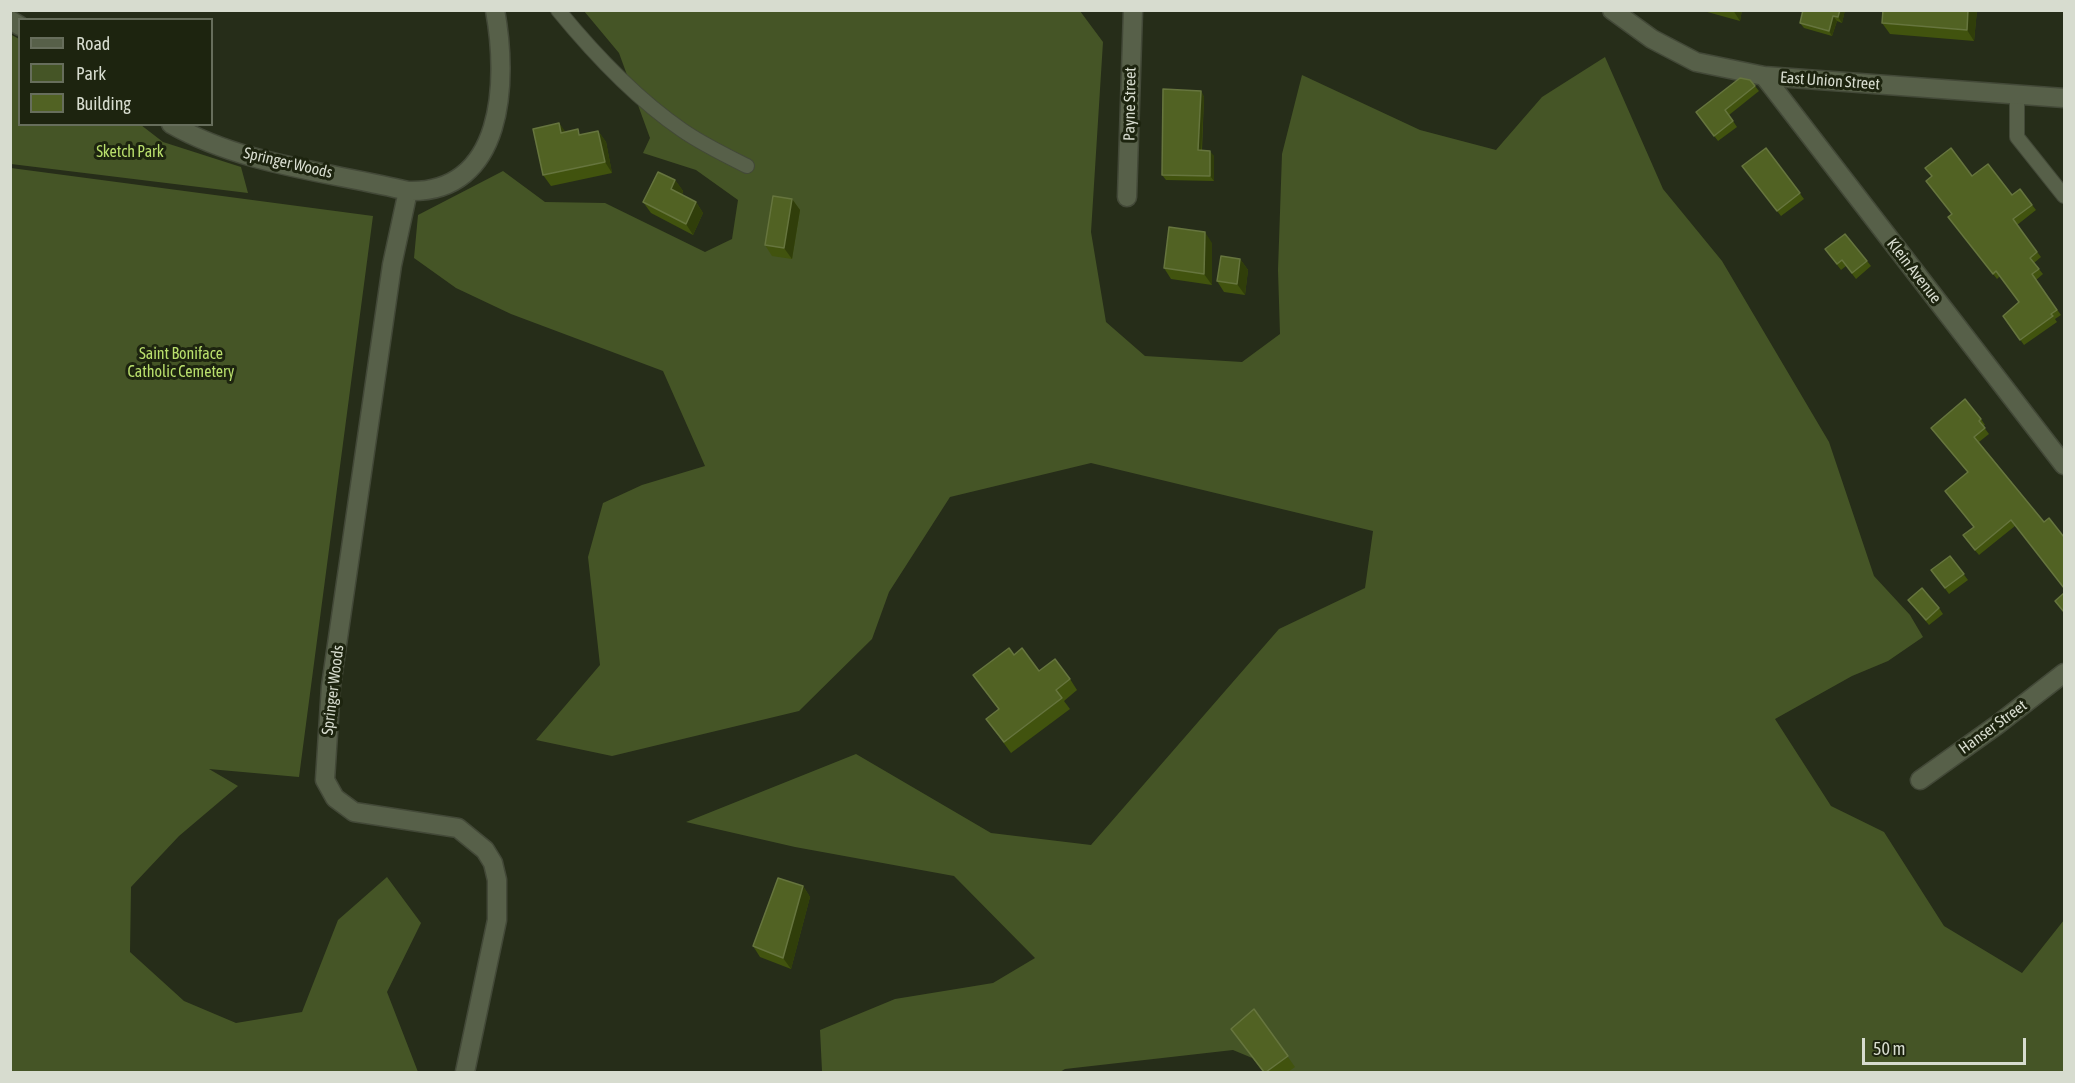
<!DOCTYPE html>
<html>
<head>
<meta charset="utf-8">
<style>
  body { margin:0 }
  #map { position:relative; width:2075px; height:1083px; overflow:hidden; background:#262d19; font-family:"Asap Condensed",sans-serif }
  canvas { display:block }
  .frame { position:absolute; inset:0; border:12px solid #d7dccf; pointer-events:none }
  .legend { position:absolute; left:18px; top:18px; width:195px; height:108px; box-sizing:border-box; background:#1d240f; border:2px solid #676e5c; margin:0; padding:8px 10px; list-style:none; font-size:18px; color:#d7dccf }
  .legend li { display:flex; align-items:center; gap:12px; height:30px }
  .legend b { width:30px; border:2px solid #676e5c }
  .scale { position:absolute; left:1862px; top:1038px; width:164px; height:27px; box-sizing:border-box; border:3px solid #d7dccf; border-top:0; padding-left:8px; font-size:18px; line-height:21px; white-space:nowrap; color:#d7dccf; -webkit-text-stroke:4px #1d240f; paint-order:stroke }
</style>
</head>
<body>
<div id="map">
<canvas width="2075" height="1083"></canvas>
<div class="frame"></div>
<ul class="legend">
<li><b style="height:8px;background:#576049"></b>Road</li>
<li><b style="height:16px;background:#455526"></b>Park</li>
<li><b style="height:16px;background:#516223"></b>Building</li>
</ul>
<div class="scale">50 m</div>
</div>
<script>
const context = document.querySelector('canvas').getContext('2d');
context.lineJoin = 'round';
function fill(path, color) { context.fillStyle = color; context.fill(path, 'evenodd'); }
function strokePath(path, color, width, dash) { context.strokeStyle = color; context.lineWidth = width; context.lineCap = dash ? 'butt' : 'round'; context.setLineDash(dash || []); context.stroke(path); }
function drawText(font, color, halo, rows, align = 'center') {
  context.font = font + ' "Asap Condensed",sans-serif'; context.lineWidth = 6; context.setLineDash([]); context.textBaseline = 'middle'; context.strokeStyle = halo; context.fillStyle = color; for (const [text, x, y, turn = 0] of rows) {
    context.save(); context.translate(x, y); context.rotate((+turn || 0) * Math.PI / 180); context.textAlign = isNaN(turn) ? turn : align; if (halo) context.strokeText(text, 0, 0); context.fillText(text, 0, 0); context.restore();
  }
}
fill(new Path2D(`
  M584,11H1080L1103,42L1091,232L1106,322L1145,356L1242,362L1280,334L1278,270L1282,154L1302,75L1420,130L1496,150L1542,97L1605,57L1663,189L1722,261L1829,442L1874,576L1910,615L1923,637L1888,661L1852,676L1775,719L1831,806L1884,832L1944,926L2022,973L2064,920V1072H1286L1233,1050L1065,1069L1060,1072L822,1071L820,1030L895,999L993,983L1035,958L954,876L795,847L686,822L856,754L991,833L1091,845L1279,629L1365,588L1373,531L1091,463L950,497L889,592L872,639L799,711L612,756L536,740L600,665L588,557L603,503L642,485L705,466L663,371L511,314L456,288L414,258L418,215L503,171L545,202L605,203L705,252L732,239L738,200L696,170L643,153L650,138L619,53Z
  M10,34L19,39L20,124L141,125L163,142L241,167L248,193L11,164Z
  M11,168L373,216L299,777L209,769L238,786L179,836L131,887L130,952L184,1001L236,1023L302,1012L338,920L387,877L421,923L387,992L418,1072H11Z`), '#455526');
const service = new Path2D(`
  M558,10C594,54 634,97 682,130C702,144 725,155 747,166
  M2017,95V137L2064,196`);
const minor = new Path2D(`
  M1612,10L1652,39L1696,62L1764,76L2064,98
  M10,20L20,26
  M1764,76L2064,465
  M171,124C242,165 330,172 408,191C505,194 508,80 495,10
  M408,191L392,265L331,686L325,780L335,798L354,812L458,828L485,850L493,863L497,880V920L465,1072
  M1127,197L1133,10
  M1920,780L1997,725L2064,673`);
strokePath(service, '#434938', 16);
strokePath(minor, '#434938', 21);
strokePath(service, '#576049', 14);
strokePath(minor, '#576049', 18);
fill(new Path2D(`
  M1700,10H1742L1740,21Z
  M1803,10H1845L1842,23L1837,21L1832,36L1804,28L1800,23Z
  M1883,10H1977L1974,41L1890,34L1882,23Z
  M1750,80L1759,91L1729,115L1737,127L1718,141L1696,112Z
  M1201,91L1204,97L1202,150L1214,156V181L1166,180L1162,175Z
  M559,123L565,132L582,134L598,131L606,142L612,173L551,186L543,175Z
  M1766,148L1804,199L1781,216L1742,166Z
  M1972,176L2012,195L2020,189L2036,210L2017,225L2041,257L2034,263L2043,274L2036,280L2061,315L2055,319L2057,322L2024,345L2003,316L2019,302L2000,276L1997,279L1952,222Z
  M675,180L683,191L682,195L696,202L703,213L693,235L651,213L643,202Z
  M792,199L800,210L792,259L772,256L765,245Z
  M1212,243V285L1171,279L1164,268Z
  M1825,249L1867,261L1871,266L1856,279L1846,266L1841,270Z
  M1240,259L1248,270L1245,295L1224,292L1217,281Z
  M1981,419L1985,425L1983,426L1989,434L1979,442L2044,522L2064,537L2015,526L1979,555L1967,541L1963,535L1974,527L1945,491L1968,473L1931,428Z
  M1950,556L1968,580L1949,594L1935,575Z
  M1908,600L1939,608L1943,614L1929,625Z
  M1014,655L1039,671L1070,679L1077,690L1064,701L1070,709L1011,753L986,719L999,710L973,675Z
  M803,886L810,897L791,969L760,957L753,946Z
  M1254,1009L1295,1067L1288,1072H1263L1231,1029Z`), '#41530e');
fill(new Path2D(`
  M1733,10H1742L1740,21Z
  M1840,10H1845L1842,23L1838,17Z
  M1968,10H1977L1974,41L1967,30Z
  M1833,16L1837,21L1832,36L1829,31Z
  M1201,91L1204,97L1201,156L1198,150Z
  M559,123L567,134L561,133Z
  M598,131L606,142L612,173L605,162Z
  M1210,151L1214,156V181L1210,176Z
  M675,180L683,191L679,200L671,189Z
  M792,199L800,210L792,259L784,248Z
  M696,202L703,213L693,235L686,224Z
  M1205,232L1212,243V285L1204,274Z
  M1240,259L1248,270L1245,295L1237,284Z
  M803,886L810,897L791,969L783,958Z`), '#303e0a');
const building = new Path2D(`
  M1803,10H1840L1838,17L1833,16L1829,31L1800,23Z
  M1883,10H1968L1967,30L1882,23Z
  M1740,78L1750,80L1755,86L1725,110L1733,121L1714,136L1696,112Z
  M1163,89L1201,91L1198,150L1210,151V176L1162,175Z
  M559,123L561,133L578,129L579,135L598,131L605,162L543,175L533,129Z
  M1766,148L1800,193L1777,211L1742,166Z
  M1951,148L1972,176L1988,164L2012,195L2020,189L2032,205L2013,219L2037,252L2030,258L2039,269L2032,274L2057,310L2051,314L2053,316L2020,340L2003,316L2019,302L1996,271L1993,274L1948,217L1952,214L1926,181L1932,176L1925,168Z
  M658,172L675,180L671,189L696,202L686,224L643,202Z
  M773,196L792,199L784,248L765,245Z
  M1169,227L1205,232L1204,274L1164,268Z
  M1845,234L1867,261L1852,273L1842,260L1837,264L1825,249Z
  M1221,256L1240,259L1237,284L1217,281Z
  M1965,399L1981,419L1979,421L1985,428L1974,437L2044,522L2049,518L2064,537V588L2011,520L1975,550L1963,535L1974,527L1945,491L1968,472L1931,428Z
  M1950,556L1964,574L1945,588L1931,570Z
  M1922,588L1939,608L1926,620L1908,600Z
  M2064,593V612L2055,601Z
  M1009,648L1014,655L1022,648L1039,671L1055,659L1070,679L1056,690L1062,698L1004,742L986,719L999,709L973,675Z
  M778,878L803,886L783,958L753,946Z
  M1254,1009L1288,1056L1266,1072H1264L1231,1029Z`);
fill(building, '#516223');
strokePath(building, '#66753e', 1.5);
drawText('16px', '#d7dccf', '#1d240f', [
  ["East Union Street",1830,81,4],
  ["Payne Street",1130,104,-89],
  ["Springer Woods",288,163,13],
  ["Klein Avenue",1914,271,52],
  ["Springer Woods",333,690,-83],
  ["Hanser Street",1993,727,-36]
]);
drawText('16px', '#b9df6c', '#1d240f', [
  ["Sketch Park",130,152],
  ["Saint Boniface",181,354],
  ["Catholic Cemetery",181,372]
]);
</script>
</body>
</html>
